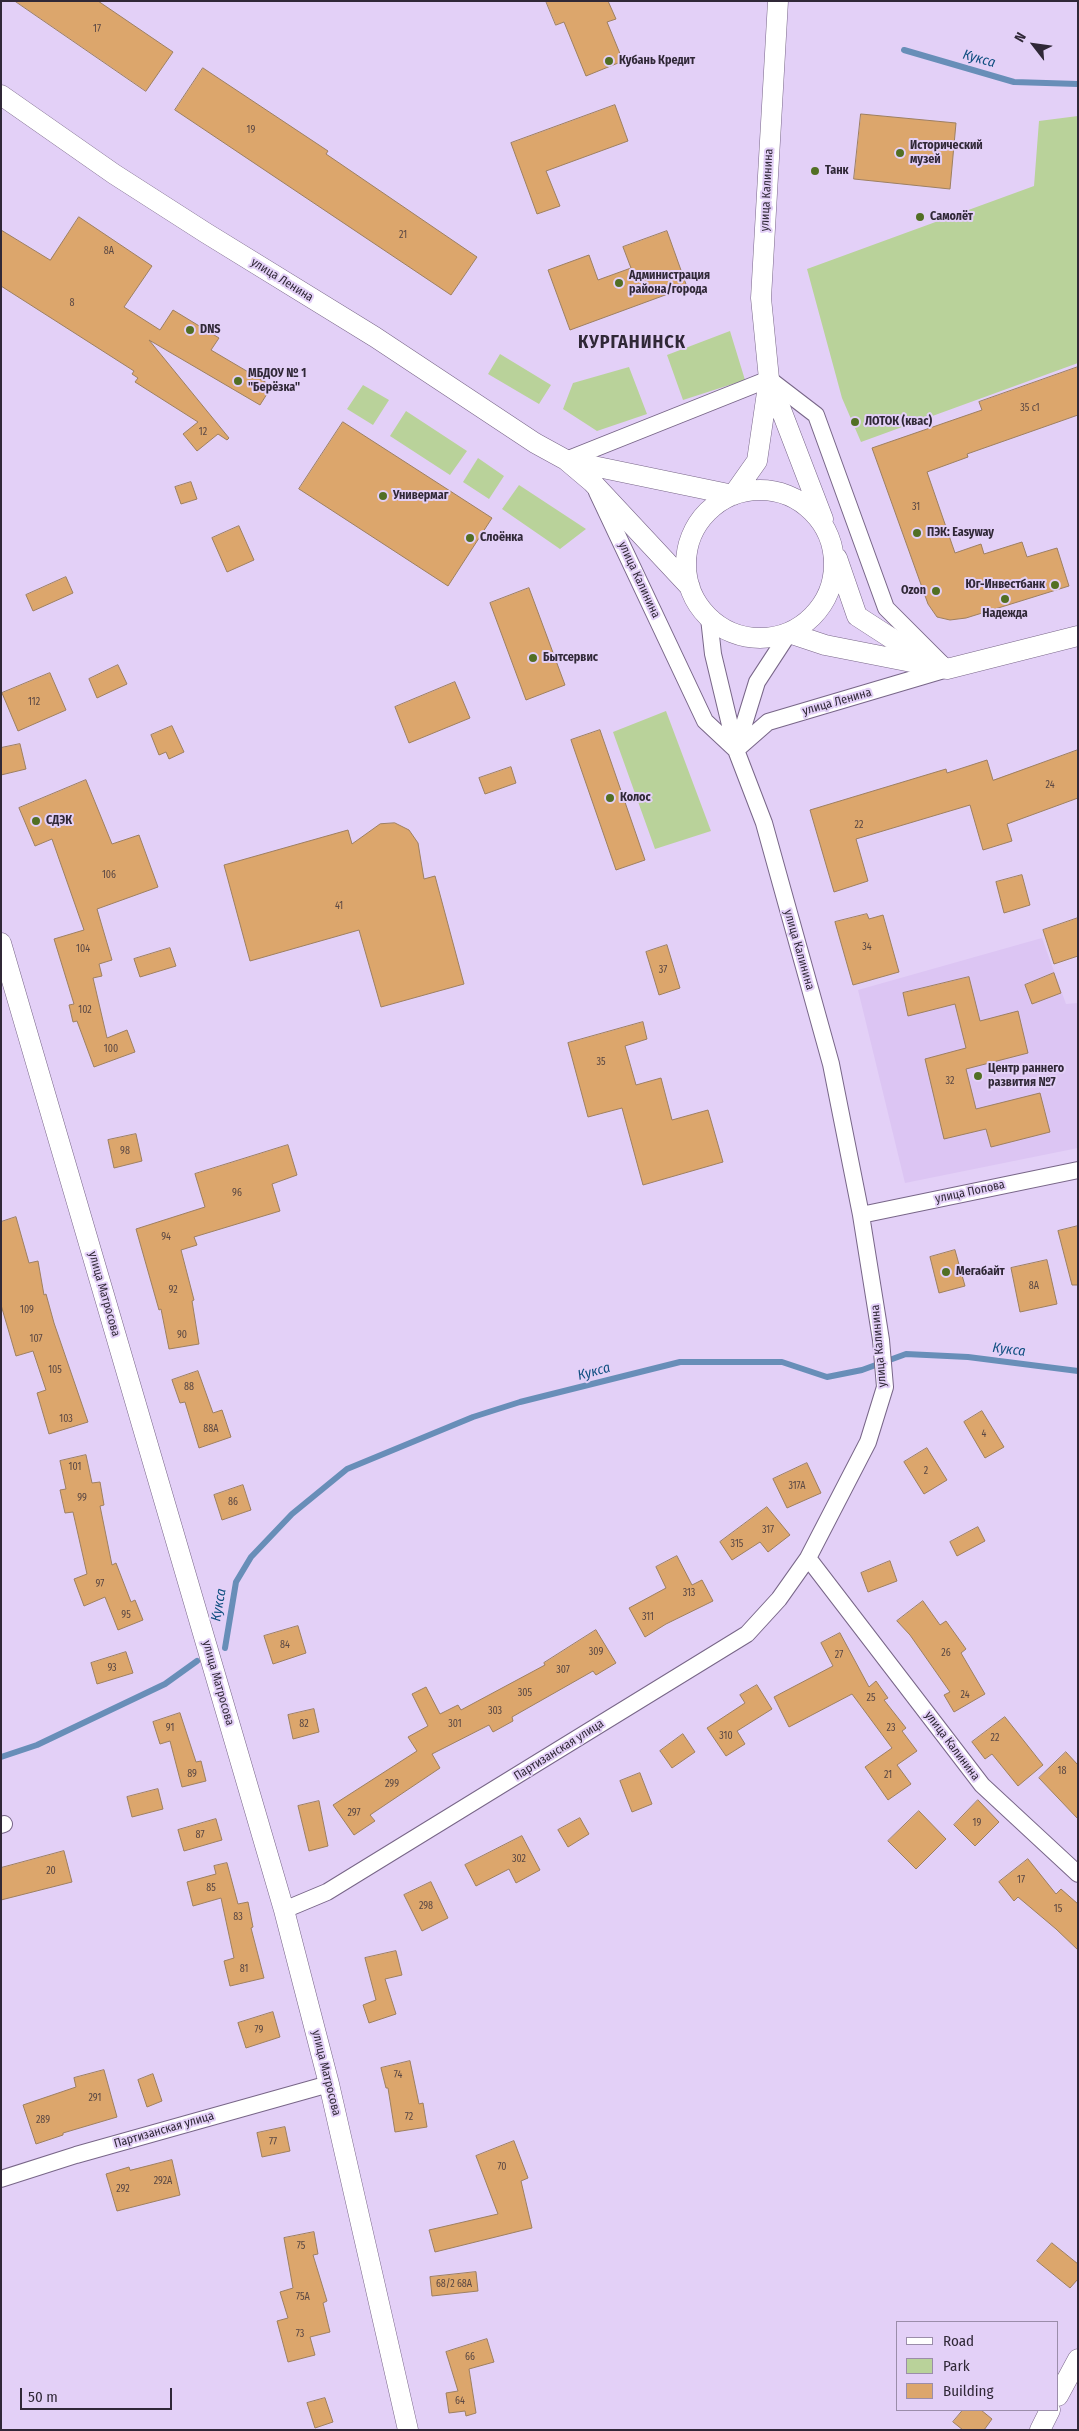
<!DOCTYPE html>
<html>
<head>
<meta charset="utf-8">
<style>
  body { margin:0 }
  #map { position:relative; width:1079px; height:2431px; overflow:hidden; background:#e3d0f7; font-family:"Fira Sans Condensed",sans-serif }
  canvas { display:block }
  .frame { position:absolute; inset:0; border:2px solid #302837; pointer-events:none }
  .legend { position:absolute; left:896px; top:2321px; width:162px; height:90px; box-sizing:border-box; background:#e3d0f7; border:1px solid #9b8daa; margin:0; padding:6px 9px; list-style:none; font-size:15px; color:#302837 }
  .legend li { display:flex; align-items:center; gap:10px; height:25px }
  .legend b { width:25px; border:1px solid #9b8daa }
  .north { position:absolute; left:1009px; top:20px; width:50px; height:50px; -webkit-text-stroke:4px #e3d0f7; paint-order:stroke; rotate:300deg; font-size:14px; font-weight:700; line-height:20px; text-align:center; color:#302837 }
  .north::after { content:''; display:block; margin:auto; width:18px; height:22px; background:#302837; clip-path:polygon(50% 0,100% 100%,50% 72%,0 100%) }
  .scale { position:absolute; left:20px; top:2388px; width:152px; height:22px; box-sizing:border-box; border:2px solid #302837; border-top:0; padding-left:6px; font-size:15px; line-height:18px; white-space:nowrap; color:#302837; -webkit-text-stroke:4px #e3d0f7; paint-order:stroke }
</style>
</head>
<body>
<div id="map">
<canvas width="1079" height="2431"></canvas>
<div class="frame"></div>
<ul class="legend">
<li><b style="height:6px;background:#fff"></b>Road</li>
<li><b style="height:14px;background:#b9d29a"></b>Park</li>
<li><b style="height:14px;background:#dca66c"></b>Building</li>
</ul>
<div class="north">N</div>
<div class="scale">50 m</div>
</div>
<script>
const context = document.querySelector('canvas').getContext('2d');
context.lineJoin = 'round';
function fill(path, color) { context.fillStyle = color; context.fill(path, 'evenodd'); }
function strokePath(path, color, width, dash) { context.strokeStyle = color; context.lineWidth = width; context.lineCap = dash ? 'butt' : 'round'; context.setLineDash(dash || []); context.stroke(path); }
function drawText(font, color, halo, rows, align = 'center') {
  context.font = font + ' "Fira Sans Condensed",sans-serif'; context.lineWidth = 4; context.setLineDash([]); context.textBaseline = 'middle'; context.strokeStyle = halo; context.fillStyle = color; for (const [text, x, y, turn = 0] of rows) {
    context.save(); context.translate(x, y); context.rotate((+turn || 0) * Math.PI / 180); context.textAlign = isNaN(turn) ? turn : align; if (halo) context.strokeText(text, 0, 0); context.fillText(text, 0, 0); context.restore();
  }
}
fill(new Path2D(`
  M1042,938L1066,1004L1078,1003V1148L905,1183L858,990Z`), '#dcc5f3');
fill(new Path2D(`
  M1078,116V363L861,442L842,398L807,269L1034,186L1039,121Z
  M730,331L745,380L683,400L667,355Z
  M500,354L551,385L539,404L488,374Z
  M629,367L647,414L597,431L563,409L573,383Z
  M363,385L389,400L373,425L347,409Z
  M406,411L467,451L450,475L390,436Z
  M478,458L504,476L489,499L463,482Z
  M519,485L586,529L560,549L502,509Z
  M666,711L711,831L655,849L613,732Z`), '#b9d29a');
strokePath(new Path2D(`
  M904,50L1014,82L1078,84
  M225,1648L236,1582L251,1557L292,1514L347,1469L473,1417L520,1402L680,1362H782L827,1377L862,1370L906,1354L968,1357L1078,1371
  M1,1757L37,1745L165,1684L197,1661`), '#688eb8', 6);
const building = new Path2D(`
  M15,1H98L173,52L146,91Z
  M546,1H608L616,19L607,22L623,61L586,76L564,22L556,25Z
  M203,68L328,151L326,154L477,257L451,295L175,110Z
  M615,105L628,141L546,171L560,206L537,214L511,143Z
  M861,114L956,123L950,189L854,179Z
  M79,217L152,266L124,307L160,330L173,310L219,338L211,350L272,386L260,405L149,340L229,438L227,440L218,434L197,451L183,434L198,422L135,382L138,378L132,374L134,371L1,286V230L50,260Z
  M667,231L687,287L570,330L548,270L589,255L598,280L631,268L623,247Z
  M1078,367V415L967,454L968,457L927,472L955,553L981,544L984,554L1022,542L1027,557L1057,548L1069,586L966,618L950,620L937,617L928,604L872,448L982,410L979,402Z
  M343,422L492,518L448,586L299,489Z
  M191,482L197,499L181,504L175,487Z
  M239,526L254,560L227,572L212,538Z
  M66,577L73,593L33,611L26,595Z
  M529,588L565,685L526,700L490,603Z
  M118,665L127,684L97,698L89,679Z
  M50,673L66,710L18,731L2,693Z
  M455,682L470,718L409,743L395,707Z
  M172,726L184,752L169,759L166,752L159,755L151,735Z
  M600,730L645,860L616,870L571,740Z
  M20,744L26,769L1,775V748Z
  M1078,750V798L1007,824L1012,841L983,850L970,805L856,839L868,881L834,892L810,810L946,769L947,773L987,760L993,780Z
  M511,767L516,783L485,794L479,778Z
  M86,780L112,844L139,835L158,887L97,909L112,960L99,964L102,976L93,978L107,1038L127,1030L135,1052L94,1067L77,1021L73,1022L69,1005L74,1004L54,939L84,930L52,839L35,846L19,808Z
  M395,823L409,830L418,843L424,879L435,876L464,984L381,1007L359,930L250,961L224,865L348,830L352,844L380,824Z
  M1022,875L1030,905L1004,913L996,882Z
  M867,914L869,919L883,915L899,972L853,985L835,922Z
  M1078,918V956L1054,964L1043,930Z
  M667,945L680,988L659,995L646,952Z
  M170,948L176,966L140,977L134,959Z
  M1054,973L1061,993L1032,1004L1025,985Z
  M969,977L980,1021L1018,1011L1028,1053L966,1069L976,1109L1040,1093L1050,1132L991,1147L986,1129L944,1139L925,1059L966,1048L955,1004L908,1016L903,993Z
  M643,1022L647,1039L625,1046L636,1085L661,1078L672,1120L708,1110L723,1162L643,1185L622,1108L588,1117L568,1043Z
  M136,1134L142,1161L114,1168L108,1140Z
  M288,1145L297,1175L272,1184L280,1211L194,1237L197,1245L181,1250L194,1300L192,1301L199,1344L169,1349L161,1309L159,1310L136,1229L205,1207L195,1174Z
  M16,1217L29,1263L38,1261L44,1295L46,1294L54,1323L88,1422L49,1434L37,1393L46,1390L33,1351L16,1356L1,1305V1222Z
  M1078,1226V1285H1072L1058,1231Z
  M955,1250L965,1286L939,1293L930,1257Z
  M1047,1260L1057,1304L1020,1312L1011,1268Z
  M198,1371L213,1413L222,1410L231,1437L199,1448L185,1402L180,1403L172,1380Z
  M982,1411L1004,1447L985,1458L964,1422Z
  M927,1448L947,1480L924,1494L904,1462Z
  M86,1455L92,1483L100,1482L104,1505L100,1506L112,1565L116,1563L131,1602L135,1600L143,1620L118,1630L105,1597L84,1606L74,1579L87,1574L73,1512L65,1513L60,1490L66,1489L60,1461Z
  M807,1463L821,1493L787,1508L773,1479Z
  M243,1485L251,1510L222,1520L214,1495Z
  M767,1507L790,1535L768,1552L760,1542L732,1560L720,1542Z
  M978,1527L985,1541L957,1556L950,1542Z
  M677,1556L692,1585L702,1580L713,1601L666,1624L645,1637L629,1608L666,1588L656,1567Z
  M890,1561L897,1581L868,1592L861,1573Z
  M923,1601L940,1625L946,1621L966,1649L961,1653L985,1694L954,1712L944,1695L950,1692L910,1635L897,1621Z
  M298,1626L306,1653L273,1664L264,1636Z
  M596,1630L616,1663L596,1675L593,1671L512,1717L513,1721L493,1732L489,1725L432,1754L440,1768L370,1815L375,1821L354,1835L333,1805L417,1751L408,1737L428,1726L412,1694L426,1687L440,1714L458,1705L461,1710L545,1665L544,1663Z
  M840,1633L869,1687L876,1681L888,1698L884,1700L906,1728L902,1731L917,1751L897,1765L911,1784L888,1800L865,1767L892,1748L852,1694L789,1727L774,1697L833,1666L821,1643Z
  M126,1652L133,1673L97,1684L91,1663Z
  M757,1685L772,1709L737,1731L745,1744L726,1756L707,1728L745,1703L740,1695Z
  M314,1709L319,1732L293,1739L288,1715Z
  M180,1713L196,1762L201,1761L206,1781L182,1787L170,1741L160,1744L153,1722Z
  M1005,1717L1043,1765L1018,1786L992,1754L985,1759L972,1742Z
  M683,1734L695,1752L672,1768L660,1751Z
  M1066,1752L1078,1765V1819L1039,1778Z
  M640,1773L652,1804L632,1812L620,1781Z
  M158,1789L163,1809L132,1817L127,1797Z
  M978,1800L999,1822L975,1846L954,1825Z
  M319,1801L328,1846L309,1851L298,1806Z
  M919,1811L946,1839L916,1869L888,1841Z
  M580,1818L589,1834L568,1847L558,1830Z
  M216,1819L222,1840L184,1851L178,1830Z
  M522,1836L540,1870L516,1883L509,1869L476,1886L465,1865Z
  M64,1851L72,1882L1,1900V1868Z
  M1028,1859L1056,1894L1061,1889L1078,1904V1950L1056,1929L1018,1897L1014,1901L999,1882Z
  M227,1863L238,1904L248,1902L253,1927L251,1928L264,1978L230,1986L224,1961L234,1958L221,1898L193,1906L187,1882L216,1874L214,1866Z
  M431,1882L448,1918L422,1931L404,1895Z
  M396,1951L402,1975L385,1979L396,2014L369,2023L363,2005L376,2000L365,1958Z
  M273,2012L280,2037L246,2048L238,2023Z
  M410,2061L419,2104L423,2103L427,2127L395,2132L388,2088H386L381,2068Z
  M104,2070L117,2117L63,2133V2135L36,2144L23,2105L76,2087L74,2078Z
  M153,2074L162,2101L147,2107L138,2080Z
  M285,2127L290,2151L262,2157L257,2133Z
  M514,2141L528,2178L521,2181L532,2228L435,2252L429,2230L498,2214L476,2156Z
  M172,2160L180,2195L117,2211L106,2174L129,2167L130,2170Z
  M314,2232L318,2254L313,2255L327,2301L323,2303L330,2332L310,2337L315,2355L288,2362L277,2321L288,2318L280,2292L293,2288L284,2238Z
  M1052,2243L1078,2264V2279L1070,2288L1037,2261Z
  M476,2272L478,2291L432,2296L430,2277Z
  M487,2339L494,2362L469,2369L476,2413L466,2416L465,2411L449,2413L446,2393L458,2391L446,2352Z
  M325,2398L333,2422L315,2428L307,2403Z
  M963,2410H981L992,2419L984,2430H963L953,2422Z`);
fill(building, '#dca66c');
strokePath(building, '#9d7f60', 1);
const minor = new Path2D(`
  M566,460L769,379L816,415L886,608L947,669L768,722L736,750
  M597,492L705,721L736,750
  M736,750L757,682L789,633
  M861,1215L1078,1170
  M808,1558L982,1785L1078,1874
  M1,1825L4,1824
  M284,1910L327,1892L747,1634L779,1599L808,1558L868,1442L885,1387L881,1340L861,1215L831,1064L764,823L736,750L713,654L709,618
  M1,2179L76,2155L329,2084`);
const tertiary = new Path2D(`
  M1,95L114,174L206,233L375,337L535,443L566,460L592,482L690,587
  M770,381L823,519
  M569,461L733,495L757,461L769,379L761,298L778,1
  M686 564a74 74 0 1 1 148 0a74 74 0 1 1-148 0Z
  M837,558L857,616L891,638L947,669
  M789,633L825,645L947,669L1078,636
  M1,943L284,1910L329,2084L408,2430
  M1058,2396L1078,2359
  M1040,2430L1050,2410`);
strokePath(minor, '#786688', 18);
strokePath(tertiary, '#786688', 21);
strokePath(minor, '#fff', 16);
strokePath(tertiary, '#fff', 20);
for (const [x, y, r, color] of [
  [609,61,5,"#526f24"],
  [900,153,5,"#526f24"],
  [815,171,5,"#526f24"],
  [920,217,5,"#526f24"],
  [619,283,5,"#526f24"],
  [190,330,5,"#526f24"],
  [238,381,5,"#526f24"],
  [855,422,5,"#526f24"],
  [383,496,5,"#526f24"],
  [917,533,5,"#526f24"],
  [470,538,5,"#526f24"],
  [1055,585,5,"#526f24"],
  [936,591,5,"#526f24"],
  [1005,599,5,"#526f24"],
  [533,658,5,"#526f24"],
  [610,798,5,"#526f24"],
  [36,821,5,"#526f24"],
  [978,1076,5,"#526f24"],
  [946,1272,5,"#526f24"]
]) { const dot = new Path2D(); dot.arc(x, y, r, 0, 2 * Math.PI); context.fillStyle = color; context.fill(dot); strokePath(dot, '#e3d0f7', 2); }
drawText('10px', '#5b4844', null, [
  ["17",97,29],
  ["19",251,130],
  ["21",403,235],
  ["8А",109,251],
  ["8",72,303],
  ["35 с1",1030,408],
  ["12",203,432],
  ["31",916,507],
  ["112",34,702],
  ["24",1050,785],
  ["22",859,825],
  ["106",109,875],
  ["41",339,906],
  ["34",867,947],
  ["104",83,949],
  ["37",663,970],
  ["102",85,1010],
  ["100",111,1049],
  ["35",601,1062],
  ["32",950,1081],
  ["98",125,1151],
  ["96",237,1193],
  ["94",166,1237],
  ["8А",1034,1286],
  ["92",173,1290],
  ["109",27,1310],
  ["90",182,1335],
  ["107",36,1339],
  ["105",55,1370],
  ["88",189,1387],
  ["103",66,1419],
  ["88А",211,1429],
  ["4",984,1434],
  ["101",75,1467],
  ["2",926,1471],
  ["317А",797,1486],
  ["99",82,1498],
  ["86",233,1502],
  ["317",768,1530],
  ["315",737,1544],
  ["97",100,1584],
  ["313",689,1593],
  ["95",126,1615],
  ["311",648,1617],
  ["84",285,1645],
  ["309",596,1652],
  ["26",946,1653],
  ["27",839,1655],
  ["93",112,1668],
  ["307",563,1670],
  ["305",525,1693],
  ["24",965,1695],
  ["25",871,1698],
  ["303",495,1711],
  ["82",304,1724],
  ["301",455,1724],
  ["91",170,1728],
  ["23",891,1728],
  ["310",726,1736],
  ["22",995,1738],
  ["18",1062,1771],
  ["89",192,1774],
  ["21",888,1775],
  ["299",392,1784],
  ["297",354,1813],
  ["19",977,1823],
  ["87",200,1835],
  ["302",519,1859],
  ["20",51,1871],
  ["17",1021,1880],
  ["85",211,1888],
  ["298",426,1906],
  ["15",1058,1909],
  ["83",238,1917],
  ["81",244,1969],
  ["79",259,2030],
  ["74",398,2075],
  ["291",95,2098],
  ["72",409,2117],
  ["289",43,2120],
  ["77",273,2142],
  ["70",502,2167],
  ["292А",163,2181],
  ["292",123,2189],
  ["75",301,2246],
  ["68/2 68А",454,2284],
  ["75А",303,2297],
  ["73",300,2334],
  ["66",470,2357],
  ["64",460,2401]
]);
drawText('bold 12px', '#302837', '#e3d0f7', [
  ["Кубань Кредит",619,61],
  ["Исторический",910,146],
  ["музей",910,160],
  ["Танк",825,171],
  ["Самолёт",930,217],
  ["Администрация",629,276],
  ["района/города",629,290],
  ["DNS",200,330],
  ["МБДОУ № 1",248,374],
  ["\"Берёзка\"",248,388],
  ["ЛОТОК (квас)",865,422],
  ["Универмаг",393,496],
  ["ПЭК: Easyway",927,533],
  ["Слоёнка",480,538],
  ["Юг-Инвестбанк",1045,585,"right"],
  ["Ozon",926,591,"right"],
  ["Надежда",1005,614,"center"],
  ["Бытсервис",543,658],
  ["Колос",620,798],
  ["СДЭК",46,821],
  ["Центр раннего",988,1069],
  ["развития №7",988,1083],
  ["Мегабайт",956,1272]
], 'left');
drawText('12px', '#302837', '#e3d0f7', [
  ["улица Калинина",767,190,-87],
  ["улица Ленина",282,280,32],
  ["улица Калинина",639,580,65],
  ["улица Ленина",837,702,-16],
  ["улица Калинина",799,950,74],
  ["улица Попова",970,1192,-12],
  ["улица Матросова",104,1294,74],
  ["улица Калинина",879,1346,-95],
  ["улица Матросова",218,1683,74],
  ["улица Калинина",952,1746,53],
  ["Партизанская улица",559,1750,-32],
  ["улица Матросова",326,2073,76],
  ["Партизанская улица",164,2130,-16]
]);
drawText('italic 14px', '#104f81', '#e3d0f7', [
  ["Кукса",979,59,16],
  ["Кукса",1009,1350,7],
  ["Кукса",594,1372,-15],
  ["Кукса",219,1605,-80]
]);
context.letterSpacing = '1px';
drawText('bold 18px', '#302837', '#e3d0f7', [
  ["КУРГАНИНСК",632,343]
]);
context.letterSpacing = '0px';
</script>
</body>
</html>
